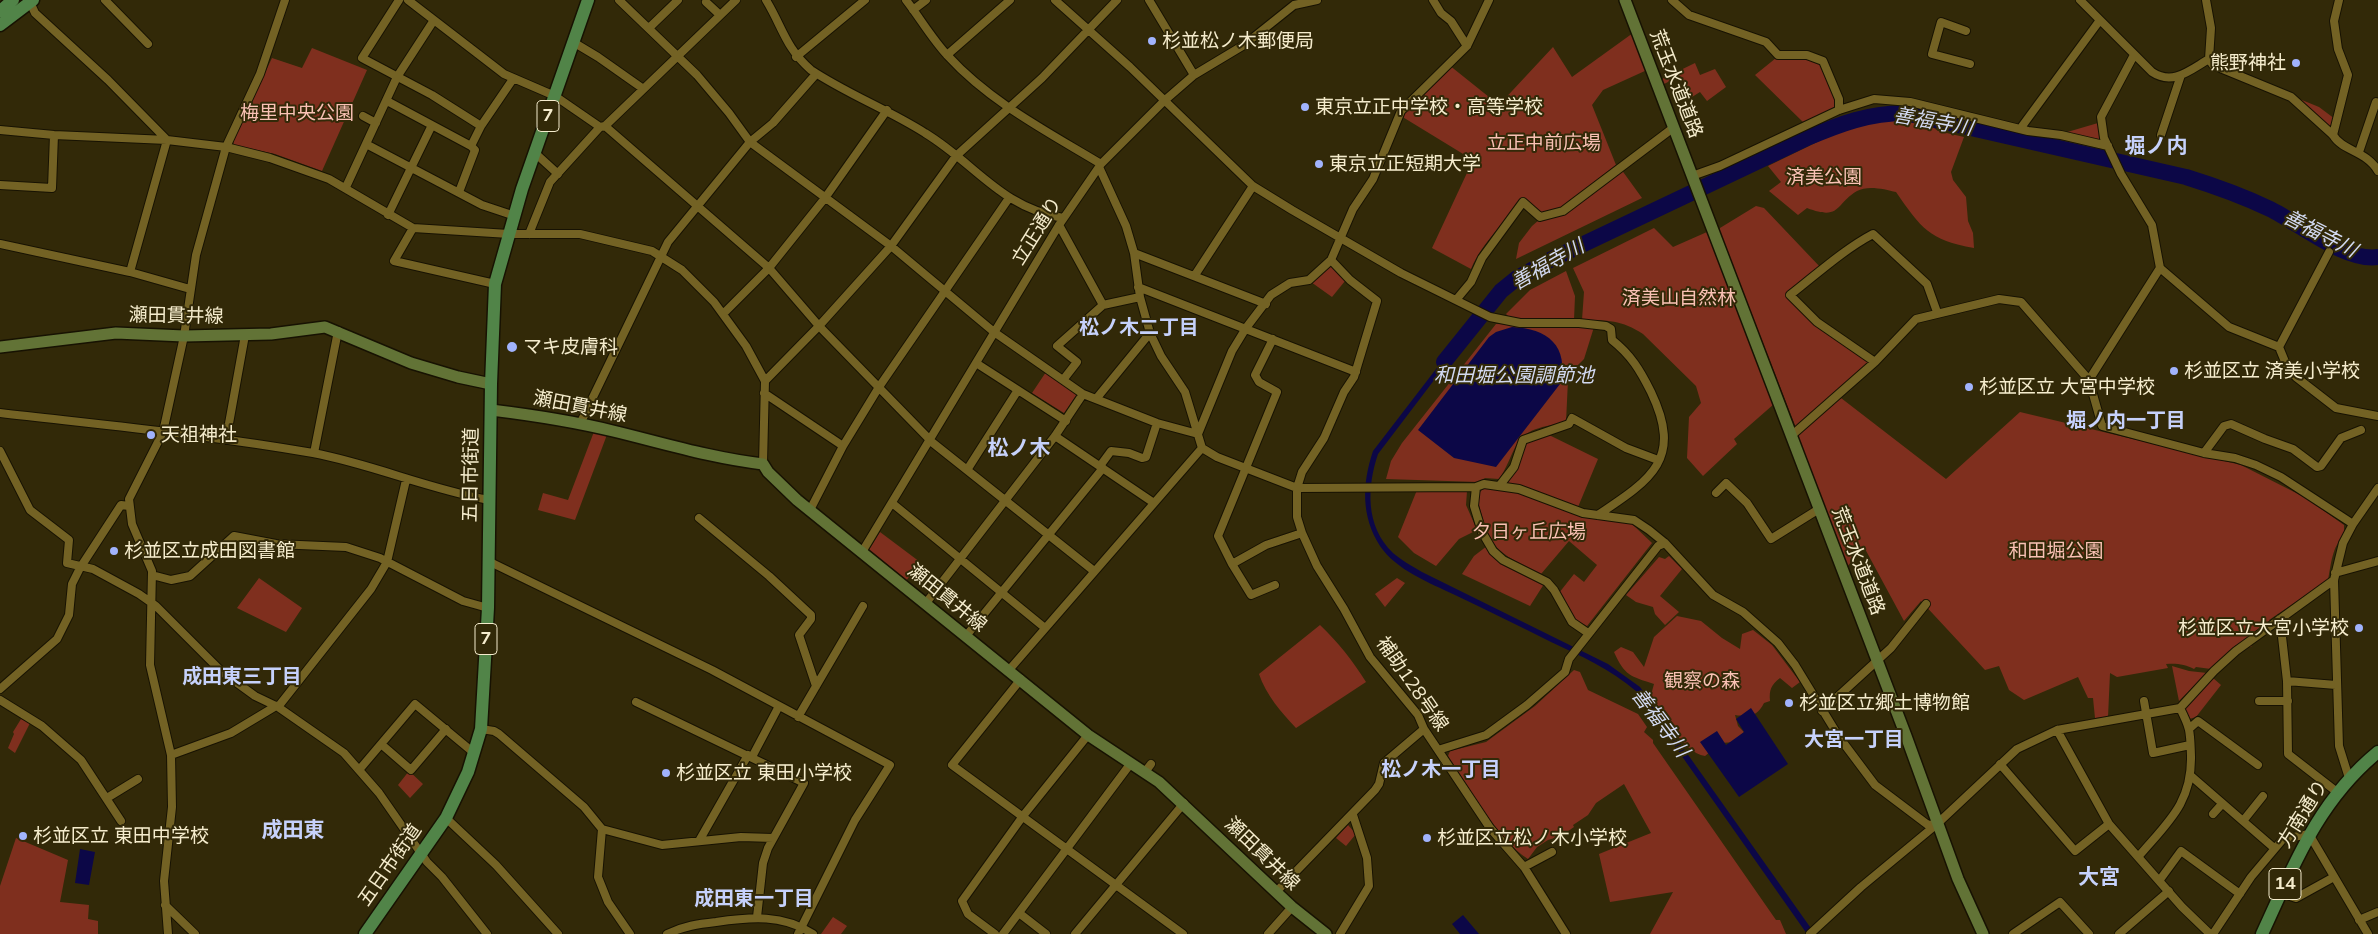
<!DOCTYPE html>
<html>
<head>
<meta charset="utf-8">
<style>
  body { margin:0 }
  canvas { display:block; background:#322908 }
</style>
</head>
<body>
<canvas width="2378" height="934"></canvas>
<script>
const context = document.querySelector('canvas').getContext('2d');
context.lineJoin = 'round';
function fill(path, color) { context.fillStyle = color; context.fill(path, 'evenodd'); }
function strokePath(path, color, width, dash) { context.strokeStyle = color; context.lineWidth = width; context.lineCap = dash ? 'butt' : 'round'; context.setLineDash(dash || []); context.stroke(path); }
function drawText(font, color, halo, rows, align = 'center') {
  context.font = font + ' Mulish,"Noto Sans JP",sans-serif'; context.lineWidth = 4; context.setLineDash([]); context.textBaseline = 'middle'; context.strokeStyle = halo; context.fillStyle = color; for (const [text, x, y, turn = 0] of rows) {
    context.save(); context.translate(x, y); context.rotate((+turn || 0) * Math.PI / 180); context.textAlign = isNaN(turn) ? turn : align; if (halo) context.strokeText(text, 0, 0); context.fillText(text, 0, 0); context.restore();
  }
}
fill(new Path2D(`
  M1633,33L1647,70L1603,90L1592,105L1616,165L1562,207L1541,214L1521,198C1506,223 1482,242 1471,269L1432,248L1473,160L1401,116L1449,65L1499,105L1553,47L1572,77Z
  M312,48L367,70L322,171L275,154L234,145L233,140L272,58L302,68Z
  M1776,58H1806L1820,64L1838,106L1804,123L1755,75Z
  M1695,63L1700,75L1715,69L1726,87L1707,101L1700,92L1692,97L1680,76L1662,85L1660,80Z
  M2297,98L2319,107L2335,119L2332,131Z
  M1878,118L1914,120L1927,123L1938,131L1964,137L1951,172L1953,180L1966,197L1968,221L1973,233L1974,248C1929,240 1921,228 1896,192C1885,189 1867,185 1857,191C1835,204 1841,221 1807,208L1798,215L1769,191L1781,182L1768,166L1842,130L1870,124Z
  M2098,123L2102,142L2064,133Z
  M1621,169L1642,198L1516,259L1519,243L1532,226L1539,220L1564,213Z
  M1756,206L1764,208L1821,268L1786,296L1812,321L1870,362L1796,428L1720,232V228Z
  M1654,228L1673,247L1707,232L1774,404L1734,439L1737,444L1703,476L1687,458L1689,417L1701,403L1696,386L1643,334C1622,320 1607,320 1582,320L1584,292L1573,268Z
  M1329,267H1333L1345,281L1332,297L1311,282Z
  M1566,271L1575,296L1574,320H1512L1506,314L1530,290Z
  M1496,324L1594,327L1584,359L1573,370L1568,380L1566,422C1550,426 1526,427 1517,444C1510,456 1507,468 1499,479L1485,478L1478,482L1386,479L1391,461L1402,443Z
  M1048,369L1079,391L1064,413L1032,393Z
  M1841,398L1946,479L2020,412L2241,465L2306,498L2344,525V536C2332,546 2331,565 2328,580L2269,620L2274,627L2256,638L2251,647L2236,645L2211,669L2196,667L2194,669C2186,664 2175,663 2166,664L2168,668L2117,677L2110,673L2108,717L2095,718L2093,698H2088L2078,677L2024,700L2009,690L1999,666L1985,670L1921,601L1904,621L1864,547L1846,568L1797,435Z
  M595,429L608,432L575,520L538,510L543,493L568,500Z
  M1549,435L1598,459L1578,507L1506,483L1525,444Z
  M1483,488H1499L1519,492L1580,516L1632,524L1652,543L1587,626L1574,619L1570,609L1559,593L1574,574L1584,582L1597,565L1569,541L1541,574C1494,551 1490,549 1477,497Z
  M1417,490L1467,491L1466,505L1477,530L1459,539L1436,566L1414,553L1398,537Z
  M880,532L920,562L906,581L869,550Z
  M1487,546L1544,584L1530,606L1462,574L1474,556Z
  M1669,556L1682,569L1660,596L1679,612L1665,625L1655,614L1653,607L1636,602L1626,595L1659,557L1665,559Z
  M259,578L302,608L286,632L237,608Z
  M1397,578L1405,583L1385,607L1375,594Z
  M1677,616L1701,621L1722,638L1740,649L1742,634L1753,630L1772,645L1800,682L1792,688L1780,678C1771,685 1769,690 1770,701L1764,703C1757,717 1749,717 1735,715L1738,726L1744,732L1735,742L1721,743L1705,756C1683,753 1662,713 1651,695L1654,684C1630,676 1625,676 1614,652L1621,647L1633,652L1644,667L1654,637Z
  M1320,625C1338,642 1353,661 1366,682L1296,728C1281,712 1266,695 1259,674Z
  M2172,666L2189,671L2207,673L2179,701Z
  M1574,670L1580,672L1588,690L1638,714L1647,727L1644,732L1653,740V743L1776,920H1780L1786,934H1650L1673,892L1610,902L1599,854L1651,833L1624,784L1596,803L1588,815L1573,825L1574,827L1561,836L1548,840L1537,847L1528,859C1497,839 1470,788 1448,756L1450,751L1486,742L1535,706Z
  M2213,678L2221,685L2196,717L2189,719L2184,707Z
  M21,719L30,723L15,753L8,748L14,734L13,732Z
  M409,771L423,784L410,798L398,785Z
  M1348,825L1356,834L1346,846L1336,838Z
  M16,838L68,860L60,902L89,905L88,919L98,921V934H0V886Z
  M833,917L847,926L841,934H821Z`), '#7f2f1e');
fill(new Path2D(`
  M1512,327C1547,328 1570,346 1560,384L1496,467L1454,458L1418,430L1489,337L1496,332Z
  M1456,343L1460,346L1378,454C1367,487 1365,526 1393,553C1401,560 1412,566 1422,572L1608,664L1640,687L1815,934H1807L1636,691C1610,669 1581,656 1551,642C1519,626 1487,610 1455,595C1430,583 1396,570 1380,546C1361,516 1362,484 1373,451Z
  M1751,708L1788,764L1739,797L1700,742L1717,731L1726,745L1744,732L1736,719Z
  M80,849L95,852L89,885L75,883Z
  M1463,915L1479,934H1460L1452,924Z`), '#0c0747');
strokePath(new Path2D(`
  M1444,362L1501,291L1517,278L1550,260L1807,138C1840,124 1869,113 1905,113L2186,177C2215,186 2243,196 2270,209C2299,223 2345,262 2378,257`), '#0c0747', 16);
const street = new Path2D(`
  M105,0L148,44
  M399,0L362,58L432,95L481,126
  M408,0L504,74L555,96L600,127L605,126L769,268L819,326L933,443L1094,571
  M619,0L697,75L729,113L750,142L891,246L994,332L1083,394L1157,423L1198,434
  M766,0C783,28 785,47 811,70C847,94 889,110 925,133C976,164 1000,207 1063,218
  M906,0C920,18 932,39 948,56C990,102 1048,132 1101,164
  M1055,0L1130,67L1253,186L1292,210L1401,273L1490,317L1520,323H1579L1606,326L1611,329L1612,340C1631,355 1640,370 1651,392C1683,459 1652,479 1598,515
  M1149,0L1194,75
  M1433,0L1441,13L1451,21L1467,46
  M1672,0L1689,15L1766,42L1778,55H1807L1823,61L1839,99V110
  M2080,0L2152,72C2173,86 2190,70 2209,59
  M2206,0L2211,28L2209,59L2213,65L2291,97L2333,135C2342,151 2367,151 2378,171
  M30,2L35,13L108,80L167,140L130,272
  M706,2L720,15
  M913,10L926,0
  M650,27L678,0
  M1966,31L1941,22L1932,54L1970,64
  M573,42L598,57L642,88
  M947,55L1010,0
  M796,57L865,0
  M387,101L471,146L481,126L513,79
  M363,116L376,123
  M605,126L736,0
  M2020,129L2100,20
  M0,130L54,135L167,140L226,147L270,158L329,179L413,228L509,234H580L652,251L682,270L714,302L746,346L765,381L763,464
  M2161,135L2181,75
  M2333,135L2348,75L2338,49L2334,21L2339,0
  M366,144L482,205L515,216
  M2359,152L2376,102
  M535,153L558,174
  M1099,167L1126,226L1134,253L1140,297L1150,333L1161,356L1185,392L1202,448L1217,457L1297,488L1476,487L1484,484L1519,489L1583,513L1634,520L1649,530L1665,543L1713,595L1743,612L1778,643L1795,665L1839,737L1875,785L1928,825L1937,824
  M1692,176L1720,166L1839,110L1874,99L1910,102L2028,131L2061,135L2108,146
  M0,185L52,188L54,135
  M346,187L397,77L434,20
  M459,192L475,150L471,146
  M388,215L432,125
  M1059,225L1103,305
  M413,228L394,261L495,284
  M529,234L550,182L600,127
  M0,244L130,272L190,289
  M1134,253L1266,304
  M1331,260L1350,280L1377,301L1354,377L1344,392L1324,438L1302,472L1297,488V517L1302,533L1317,566L1344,609L1370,657L1418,715L1424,729L1490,828L1524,867L1566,934
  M2160,268L2229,327L2279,347L2288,369L2296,377L2336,408L2378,416
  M1195,275L1253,186
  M1138,287L1356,372
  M1456,300L1471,282L1482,258L1523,202L1540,217L1563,211L1673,128
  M723,314L769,268L825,198L887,110
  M1273,339L1255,375L1259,382L1277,392L1218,536L1232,564L1251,595L1275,585
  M2279,347L2329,252
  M1875,362L1817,322L1790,295C1817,274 1843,250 1873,234L1927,284L1937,312
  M976,363L1066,421
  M1063,380L1077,362L1057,346L1103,305L1140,297
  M2089,380L2160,268L2152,225L2121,174L2104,138L2101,117L2134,55
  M765,381L819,326L891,246L956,156L1042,78L1117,0
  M764,393L843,446
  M1096,399L1150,333
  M0,413C104,425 209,435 313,453C372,464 428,489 489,500
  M580,424L668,242L750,142L773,123L816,74
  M1198,434L1232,351L1246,328L1271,295L1290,283L1309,280L1331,260L1353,209L1373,179L1401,111L1467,46L1489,0
  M1055,436L1154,503
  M1791,436L1875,362L1916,319L1999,299L2021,302L2089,380L2102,426L2204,453L2235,458L2256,465L2281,477L2353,524
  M226,440L245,335
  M0,451L30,510L69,540L67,563L93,569L139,594L156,606L222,672L255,696L278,707L344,753L379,793L427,862L442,877L487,934
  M314,453L338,331
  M2204,453L2224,426L2231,424L2265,439L2293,449L2317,467L2321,466L2341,438L2361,430
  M1100,466L1111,451L1129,453L1142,458L1146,457L1157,423
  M967,470L1018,390
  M1500,485L1514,467L1523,440L1569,424L1572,418L1626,448L1658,460
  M1476,487L1474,506L1482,532L1493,551L1503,560L1547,582L1554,590L1572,622L1588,633
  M1716,493L1726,483L1747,503L1771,539L1819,509
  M892,503L1045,628
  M810,510L843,446L879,387L1009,198
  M699,518L769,576L811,615V619L799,635L816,686
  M862,552L1059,225L1101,164L1164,101L1194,75L1244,45L1294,5L1317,0
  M488,561L712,670L890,765L855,820L798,934
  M1232,564L1266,545L1302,533
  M2335,573L2378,561
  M152,575L171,580L190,576L234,536L276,544L346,547L380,558L463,601L488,608
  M926,603L1055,436L1083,394
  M2280,619L2287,681L2288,754L2337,792
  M966,636L1103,468
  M1009,670L1202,448
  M1021,679L952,765L1183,934
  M2287,681L2336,685
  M0,689L57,639L69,615L72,584L80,568L121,505L129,506
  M0,700L42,726L81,760L121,821
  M2144,701L2153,753L2190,745
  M2259,701H2288
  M636,702L804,783L768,848L763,863L757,917
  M278,707L371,589L387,562L406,480
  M1822,711L1891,648L1926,604
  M798,717L863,606
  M2190,728L2198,721L2258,765
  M481,729L494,731L499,734L584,807L602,829L598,877L608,902L630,934
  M2057,730L2109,824L2182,907L2210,934
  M381,744L411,770L446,729
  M1438,750L1486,735L1527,705L1565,672L1569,659L1658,546L1665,543
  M171,755L231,733L276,706
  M752,757L779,706
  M2000,764L2075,851L2109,824
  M359,770L415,704L474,753
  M1145,772L1151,764
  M2191,776L2274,848
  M2349,778L2339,746L2334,580L2343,543L2353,524L2378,488
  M107,798L138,779
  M2213,814L2222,804
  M446,818L496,865L558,934
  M2243,821L2263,796
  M602,829L662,845L741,837L773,838
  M699,841L748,755
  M2139,856C2168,822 2192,803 2191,756C2190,731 2191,730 2180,708
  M1524,867L1552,852
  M2159,881L2181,851L2240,894
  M1277,891L1375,790L1379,784L1384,763L1424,729
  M2281,893L2296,898L2334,877
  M165,905L195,934
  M1019,913L1046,934
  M2359,920L2378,912
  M168,934L164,881L172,807L171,755L150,665L152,571L132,524L129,499L163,432L184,336L196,255L226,147L260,74L285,0
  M667,934C684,926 698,924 716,922C751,917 783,914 813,934
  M995,934L968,914L962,901L1023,816L1088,735
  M1003,934L1131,763
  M1075,934L1184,803
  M1268,934L1292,907
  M1340,934L1369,886L1367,858L1353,815
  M1810,934L1861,887L1937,824L2017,749L2057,730L2180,708L2214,671L2236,651L2334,580
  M2013,934L2060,902L2089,934
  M2119,934L2169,891
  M2213,934L2251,877L2283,839L2309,834L2368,934`);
const secondary = new Path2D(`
  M1625,0L1906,736L1958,879L1983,934
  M0,347L116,333L184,336L271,334L325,327L411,363L458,377L491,384
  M491,410C532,415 572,421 613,431C663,443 711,458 763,464L768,472L797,500L1088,735L1159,782L1292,907L1326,934`);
const primary = new Path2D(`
  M0,11L13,0
  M0,25L33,0
  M365,934L446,818L468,772L481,729L488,608L491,384L495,284L522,189L588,0
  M2262,934C2294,865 2318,801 2378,752`);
strokePath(street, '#171202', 10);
strokePath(secondary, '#171202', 14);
strokePath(primary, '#171202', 15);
strokePath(street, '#736224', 8);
strokePath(secondary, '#627336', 11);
strokePath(primary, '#518448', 12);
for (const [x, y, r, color] of [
  [1152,41,5,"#a1b3fd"],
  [2296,63,5,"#a1b3fd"],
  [1305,107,5,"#a1b3fd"],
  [1319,164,5,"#a1b3fd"],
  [512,347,6,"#a1b3fd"],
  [2174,371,5,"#a1b3fd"],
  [1969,387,5,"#a1b3fd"],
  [151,435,5,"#a1b3fd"],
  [114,551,5,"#a1b3fd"],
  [2359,628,5,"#a1b3fd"],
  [1789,703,5,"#a1b3fd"],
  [666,773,5,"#a1b3fd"],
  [23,836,5,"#a1b3fd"],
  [1427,838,5,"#a1b3fd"]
]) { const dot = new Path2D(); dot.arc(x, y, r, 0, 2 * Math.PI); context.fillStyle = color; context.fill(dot); strokePath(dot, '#322908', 2); }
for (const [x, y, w] of [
  [548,116,22],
  [486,639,22],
  [2285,884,32]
]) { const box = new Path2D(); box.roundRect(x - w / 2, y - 15.5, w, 31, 4); context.fillStyle = '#322908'; context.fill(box); strokePath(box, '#f5eccd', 1); }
drawText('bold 18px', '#f5eccd', null, [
  ["7",548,116],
  ["7",486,639],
  ["14",2285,884]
]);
drawText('19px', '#f5eccd', '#322908', [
  ["杉並松ノ木郵便局",1162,41],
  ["熊野神社",2286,63,"right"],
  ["東京立正中学校・高等学校",1315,107],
  ["東京立正短期大学",1329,164],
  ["マキ皮膚科",523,347],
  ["杉並区立 済美小学校",2184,371],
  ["杉並区立 大宮中学校",1979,387],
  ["天祖神社",161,435],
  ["杉並区立成田図書館",124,551],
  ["杉並区立大宮小学校",2349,628,"right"],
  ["杉並区立郷土博物館",1799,703],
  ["杉並区立 東田小学校",676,773],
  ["杉並区立 東田中学校",33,836],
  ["杉並区立松ノ木小学校",1437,838]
], 'left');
drawText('19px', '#f5eccd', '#322908', [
  ["荒玉水道道路",1676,84,69],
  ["立正通り",1037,231,-58],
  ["瀬田貫井線",176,316,1],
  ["瀬田貫井線",580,407,11],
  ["五日市街道",471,475,-89],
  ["荒玉水道道路",1858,561,69],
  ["瀬田貫井線",947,598,39],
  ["補助128号線",1412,684,55],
  ["方南通り",2303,814,-58],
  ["瀬田貫井線",1262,854,44],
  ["五日市街道",390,865,-55]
]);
drawText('19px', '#f9c1b4', '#322908', [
  ["梅里中央公園",297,113],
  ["立正中前広場",1544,143],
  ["済美公園",1824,177],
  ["済美山自然林",1679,298],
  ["夕日ヶ丘広場",1529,532],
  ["和田堀公園",2056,551],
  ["観察の森",1702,681]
]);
drawText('italic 20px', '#d2d9f1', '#322908', [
  ["善福寺川",1933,122,10],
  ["善福寺川",2320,234,27],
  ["善福寺川",1548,265,-30],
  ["和田堀公園調節池",1514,376],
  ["善福寺川",1660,723,53]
]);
drawText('bold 20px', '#c6d1fb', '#322908', [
  ["松ノ木二丁目",1139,328],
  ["堀ノ内一丁目",2126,421],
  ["成田東三丁目",242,677],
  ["大宮一丁目",1854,740],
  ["松ノ木一丁目",1441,770],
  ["成田東一丁目",754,899]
]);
drawText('bold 21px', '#c6d1fb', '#322908', [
  ["堀ノ内",2156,147],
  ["松ノ木",1019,449],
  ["成田東",293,831],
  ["大宮",2099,878]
]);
</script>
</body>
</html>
